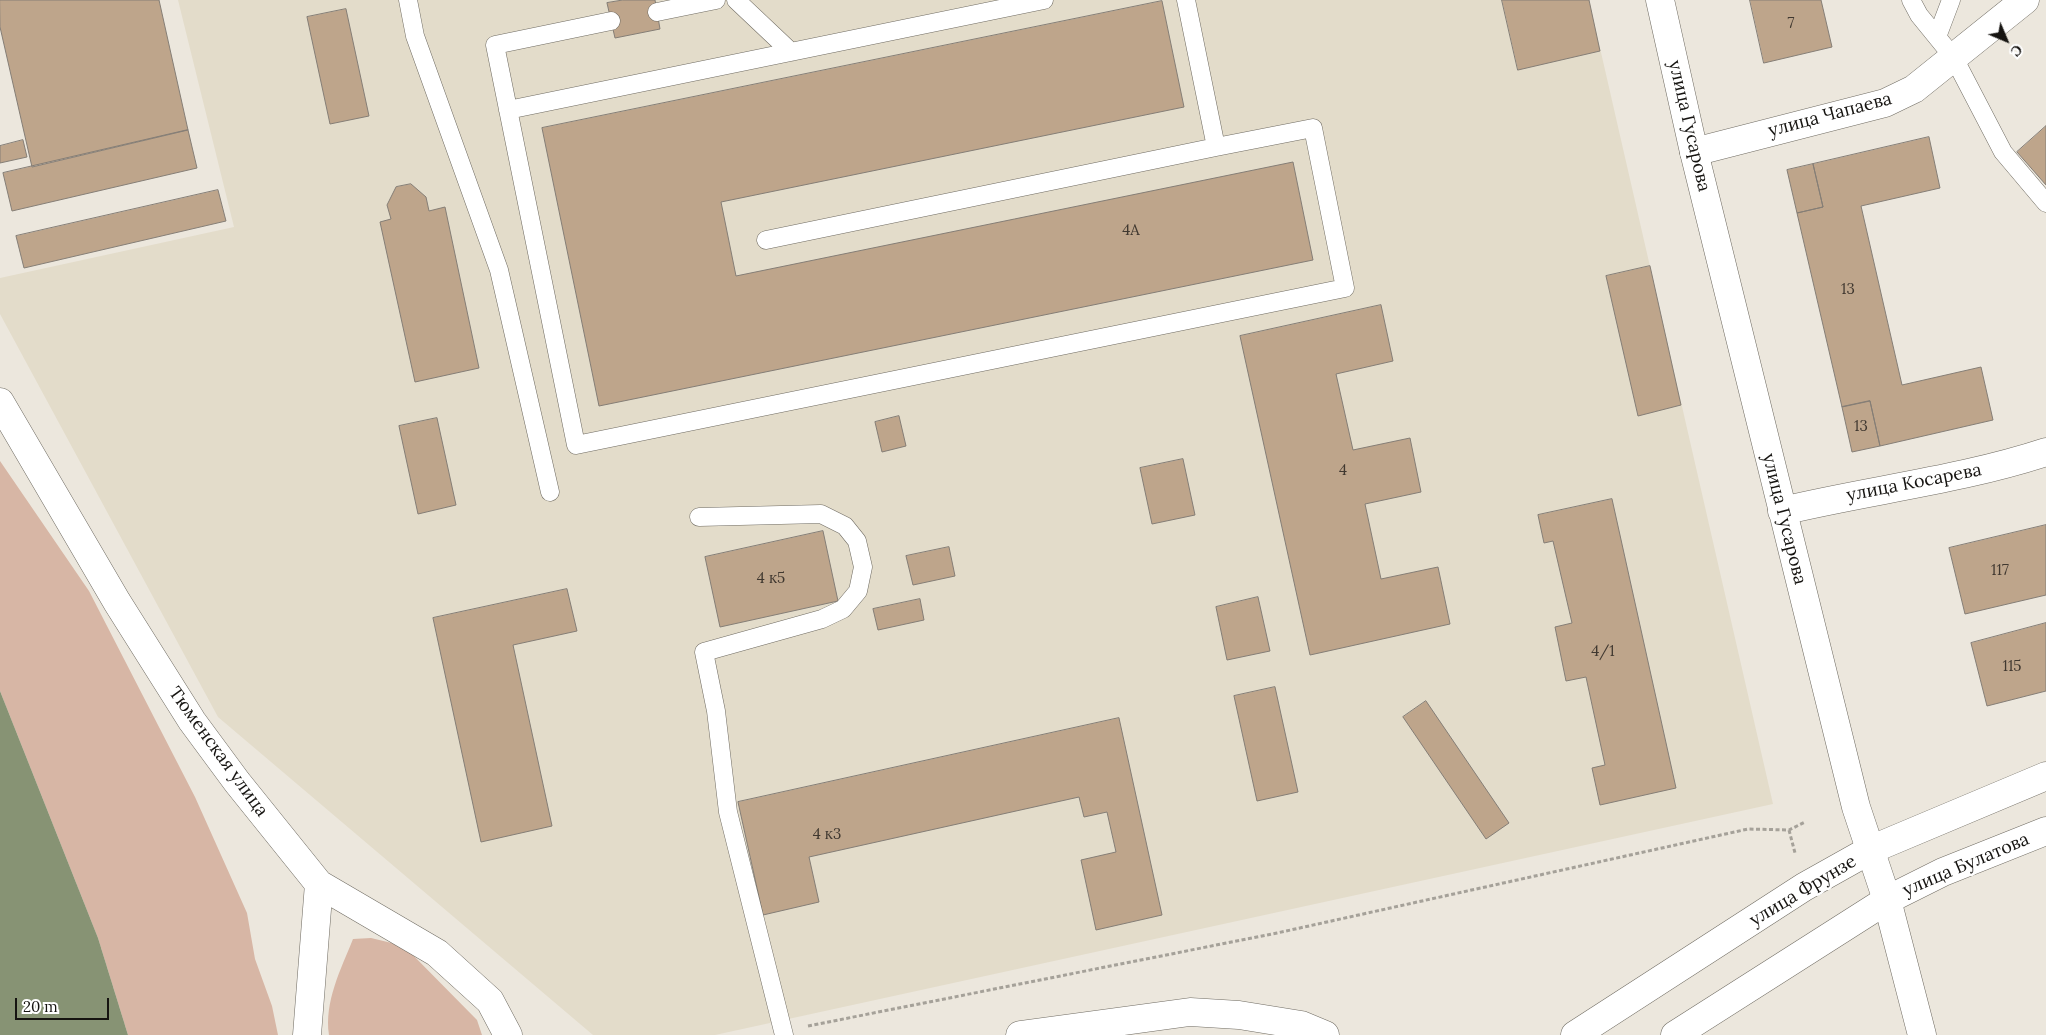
<!DOCTYPE html>
<html>
<head>
<meta charset="utf-8">
<style>
  body { margin:0 }
  #map { position:relative; width:2046px; height:1035px; overflow:hidden; background:#ece7dd; font-family:Lora,serif }
  canvas { display:block }
  .north { position:absolute; left:1981px; top:15px; width:50px; height:50px; -webkit-text-stroke:4px #fff; paint-order:stroke; rotate:135deg; font-size:14px; font-weight:700; line-height:20px; text-align:center; color:#161411 }
  .north::after { content:''; display:block; margin:auto; width:18px; height:22px; background:#161411; clip-path:polygon(50% 0,100% 100%,50% 72%,0 100%) }
  .scale { position:absolute; left:15px; top:998px; width:94px; height:22px; box-sizing:border-box; border:2px solid #161411; border-top:0; padding-left:6px; font-size:15px; line-height:18px; white-space:nowrap; color:#161411; -webkit-text-stroke:4px #fff; paint-order:stroke }
</style>
</head>
<body>
<div id="map">
<canvas width="2046" height="1035"></canvas>
<div class="north">С</div>
<div class="scale">20 m</div>
</div>
<script>
const context = document.querySelector('canvas').getContext('2d');
context.lineJoin = 'round';
function fill(path, color) { context.fillStyle = color; context.fill(path, 'evenodd'); }
function strokePath(path, color, width, dash) { context.strokeStyle = color; context.lineWidth = width; context.lineCap = dash ? 'butt' : 'round'; context.setLineDash(dash || []); context.stroke(path); }
function drawText(font, color, halo, rows, align = 'center') {
  context.font = font + ' Lora,serif'; context.lineWidth = 5; context.setLineDash([]); context.textBaseline = 'middle'; context.strokeStyle = halo; context.fillStyle = color; for (const [text, x, y, turn = 0] of rows) {
    context.save(); context.translate(x, y); context.rotate((+turn || 0) * Math.PI / 180); context.textAlign = isNaN(turn) ? turn : align; if (halo) context.strokeText(text, 0, 0); context.fillText(text, 0, 0); context.restore();
  }
}
fill(new Path2D(`
  M178,0H1589L1773,804L715,1035H593L218,717L0,314V278L234,227Z`), '#e3dcca');
fill(new Path2D(`
  M0,461L89,591L195,797L247,913L255,959L272,1006L278,1035H128L98,938L0,691Z
  M371,938L404,946L477,1020L482,1035H329C324,1002 341,969 353,939Z`), '#d7b6a5');
fill(new Path2D(`
  M0,691L98,938L128,1035H0Z`), '#879374');
const building = new Path2D(`
  M0,0H159L188,130L32,167L0,27Z
  M623,0H655L660,29L615,38L607,3Z
  M1502,0H1589L1600,51L1518,70Z
  M1750,0H1821L1832,47L1764,63Z
  M1162,1L1184,107L721,202L736,276L1293,162L1313,260L599,406L542,128Z
  M346,9L369,116L330,124L307,17Z
  M2046,126V185L2017,152Z
  M188,130L197,168L12,211L3,173Z
  M1929,137L1940,188L1861,206L1902,385L1981,367L1993,420L1880,446L1870,401L1842,407L1797,213L1823,207L1813,164Z
  M23,140L27,157L0,163V146Z
  M1813,164L1823,207L1797,213L1787,170Z
  M411,184L426,197L429,211L445,207L479,368L415,382L380,222L391,219L387,205L396,187Z
  M218,190L226,221L24,268L16,236Z
  M1650,266L1681,405L1638,416L1606,276Z
  M1381,305L1393,361L1336,374L1353,450L1410,438L1421,492L1365,504L1381,579L1438,567L1450,624L1310,655L1240,336Z
  M1870,401L1880,446L1852,452L1842,407Z
  M899,416L906,446L882,452L875,422Z
  M437,418L456,505L418,514L399,426Z
  M1183,459L1195,515L1152,524L1140,468Z
  M1612,499L1676,788L1600,805L1592,768L1605,765L1586,677L1566,681L1555,627L1572,623L1553,541L1544,543L1538,515Z
  M2046,525V595L1965,614L1949,548Z
  M823,531L838,601L720,627L705,557Z
  M949,547L955,576L913,585L906,556Z
  M567,589L577,631L513,645L552,826L481,842L433,618Z
  M1258,597L1270,651L1227,660L1216,607Z
  M920,599L924,620L878,630L873,609Z
  M2046,623V691L1987,706L1971,643Z
  M1275,687L1298,792L1257,801L1234,696Z
  M1426,701L1509,823L1486,839L1403,717Z
  M1119,718L1162,915L1096,930L1081,860L1116,852L1107,812L1084,817L1079,797L809,857L819,902L763,915L738,802Z`);
fill(building, '#bea58b');
strokePath(building, '#857e76', 1);
const service = new Path2D(`
  M408,0L415,36L499,270L550,492
  M736,0L791,52
  M1911,0L1919,15L1954,58L2003,152L2046,203
  M657,12L716,0
  M611,21L495,45L576,445L1345,288L1313,128L1216,147L1186,0
  M1937,37L1951,0
  M508,110L1044,0
  M766,240L1216,147
  M699,517L821,514L845,526L857,541L863,567L858,591L843,609L822,619L704,652L716,711L728,812L784,1035`);
const minor = new Path2D(`
  M1694,152L1885,103L1914,89L2025,0
  M0,402L117,602L192,721L237,782L319,884L437,953L490,1001L508,1035
  M1782,511C1869,490 1961,480 2046,452
  M307,1035L319,884`);
const secondary = new Path2D(`
  M1660,0L1694,152L1856,807L1887,900L1922,1035
  M1020,1035L1190,1012L1239,1015L1301,1025L1325,1035`);
const primary = new Path2D(`
  M1575,1035L1804,887L1870,850L2046,776
  M1675,1035L1887,900L1943,872L2046,831`);
strokePath(service, '#706c63', 19);
strokePath(minor, '#706c63', 29);
strokePath(secondary, '#706c63', 29);
strokePath(primary, '#706c63', 29);
strokePath(new Path2D(`
  M1789,830L1795,853
  M808,1026L1277,933L1748,829L1789,830L1805,822`), '#a5a199', 3, [4, 2.5]);
strokePath(service, '#fff', 18);
strokePath(minor, '#fff', 28);
strokePath(secondary, '#fff', 28);
strokePath(primary, '#fff', 28);
drawText('15px', '#403830', null, [
  ["7",1791,24],
  ["4А",1131,231],
  ["13",1848,290],
  ["13",1861,427],
  ["4",1343,471],
  ["117",2000,571],
  ["4 к5",771,579],
  ["4/1",1603,652],
  ["115",2012,667],
  ["4 к3",827,835]
]);
drawText('18px', '#161411', '#fff', [
  ["улица Чапаева",1830,115,-15],
  ["улица Гусарова",1689,126,77],
  ["улица Косарева",1914,483,-11],
  ["улица Гусарова",1784,519,76],
  ["Тюменская улица",218,752,54],
  ["улица Булатова",1966,865,-23],
  ["улица Фрунзе",1803,891,-31]
]);
</script>
</body>
</html>
